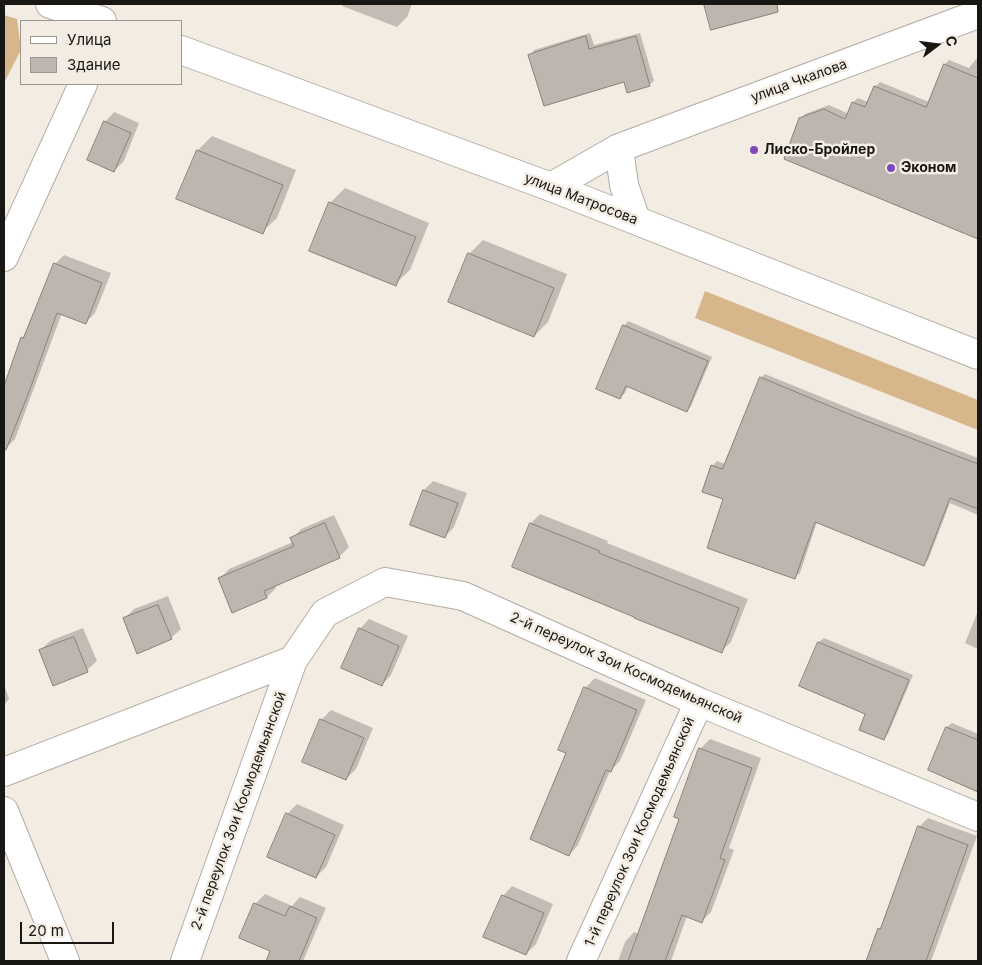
<!DOCTYPE html>
<html>
<head>
<meta charset="utf-8">
<style>
  body { margin:0 }
  #map { position:relative; width:982px; height:965px; overflow:hidden; background:#f3ece3; font-family:Inter,sans-serif }
  canvas { display:block }
  .frame { position:absolute; inset:0; border:5px solid #191714; pointer-events:none }
  .legend { position:absolute; left:20px; top:20px; width:162px; height:65px; box-sizing:border-box; background:#f3ece3; border:1px solid #9c9790; margin:0; padding:6px 9px; list-style:none; font-size:15px; color:#191714 }
  .legend li { display:flex; align-items:center; gap:10px; height:25px }
  .legend b { width:25px; border:1px solid #9c9790 }
  .north { position:absolute; left:912px; top:20px; width:50px; height:50px; -webkit-text-stroke:4px #f3ece3; paint-order:stroke; rotate:75deg; font-size:14px; font-weight:700; line-height:20px; text-align:center; color:#191714 }
  .north::after { content:''; display:block; margin:auto; width:18px; height:22px; background:#191714; clip-path:polygon(50% 0,100% 100%,50% 72%,0 100%) }
  .scale { position:absolute; left:20px; top:922px; width:94px; height:22px; box-sizing:border-box; border:2px solid #191714; border-top:0; padding-left:6px; font-size:15px; line-height:18px; white-space:nowrap; color:#191714; -webkit-text-stroke:4px #f3ece3; paint-order:stroke }
</style>
</head>
<body>
<div id="map">
<canvas width="982" height="965"></canvas>
<div class="frame"></div>
<ul class="legend">
<li><b style="height:6px;background:#fff"></b>Улица</li>
<li><b style="height:14px;background:#bdb6ae"></b>Здание</li>
</ul>
<div class="north">С</div>
<div class="scale">20 m</div>
</div>
<script>
const context = document.querySelector('canvas').getContext('2d');
context.lineJoin = 'round';
function fill(path, color) { context.fillStyle = color; context.fill(path, 'evenodd'); }
function strokePath(path, color, width, dash) { context.strokeStyle = color; context.lineWidth = width; context.lineCap = dash ? 'butt' : 'round'; context.setLineDash(dash || []); context.stroke(path); }
function drawText(font, color, halo, rows, align = 'center') {
  context.font = font + ' Inter,sans-serif'; context.lineWidth = 5; context.setLineDash([]); context.textBaseline = 'middle'; context.strokeStyle = halo; context.fillStyle = color; for (const [text, x, y, turn = 0] of rows) {
    context.save(); context.translate(x, y); context.rotate((+turn || 0) * Math.PI / 180); context.textAlign = isNaN(turn) ? turn : align; if (halo) context.strokeText(text, 0, 0); context.fillText(text, 0, 0); context.restore();
  }
}
fill(new Path2D(`
  M4,15L17,19L21,50L4,83Z
  M705,291L978,400V430L695,318Z`), '#d7b68b');
fill(new Path2D(`
  M343,4H412L407,17L397,27L342,6Z
  M708,4H765L766,7L706,6Z
  M590,33L594,45L640,33L654,81L649,85L625,81L530,55L534,50Z
  M976,59L978,60V238L785,159L800,119L805,114L829,105L849,114L853,102L858,98L868,102L875,87L880,82L929,102L945,64L949,60L969,68Z
  M114,112L139,123L124,161L114,171L105,122Z
  M212,136L296,170L277,218L262,232L178,198L198,150Z
  M345,188L429,223L410,270L395,284L330,203Z
  M483,240L567,274L548,322L534,336L469,254Z
  M64,255L111,273L95,313L85,323L62,313L15,439L5,449L4,448V394L22,338L27,334L55,264Z
  M628,321L712,357L691,406L687,411L628,386L625,393L620,398L624,326Z
  M765,374L861,413L978,458V515L950,503L928,560L923,565L817,522L800,573L795,577L725,499L712,466L717,461L725,464L761,378Z
  M433,481L467,493L454,527L445,537L424,490Z
  M540,514L608,541L607,543L748,599L731,642L721,651L514,566L531,523Z
  M334,515L349,547L339,557L275,585L276,588L267,597L220,578L229,569L293,542L292,539L301,529Z
  M168,596L181,629L171,638L124,619L134,609Z
  M978,611V649L965,643Z
  M369,619L408,636L391,675L382,685L360,629Z
  M83,628L97,661L87,670L40,651L50,641Z
  M824,638L913,675L888,734L883,739L867,713L801,686L819,642Z
  M595,678L646,700L620,761L610,771L578,845L569,855L568,753L585,688Z
  M4,684L9,699L4,705Z
  M331,710L373,728L356,769L346,779L321,720Z
  M952,723L978,734V790L930,770L947,727Z
  M710,739L761,758L729,848L734,850L711,912L702,921L687,916L671,961H618L625,942L634,932L639,934L680,818L700,749Z
  M297,804L344,825L326,867L316,877L287,814Z
  M928,818L977,836L931,961H867L879,929L883,925L919,827Z
  M512,886L553,904L536,944L526,954L503,896Z
  M265,894L292,906L300,897L326,908L303,961H267L272,950L241,937L255,904Z`), '#0003');
const building = new Path2D(`
  M704,4H777L778,12L711,30Z
  M586,36L589,49L636,36L650,86L627,93L624,82L544,106L528,55Z
  M944,64L978,78V239L784,159L799,118L824,109L845,119L852,102L865,107L874,86L926,107Z
  M104,121L131,133L114,172L87,160Z
  M197,150L283,185L263,234L176,199Z
  M329,202L416,237L396,286L309,251Z
  M468,253L554,288L534,337L448,302Z
  M54,263L102,283L86,324L57,313L29,392L6,450H4V386L21,337L23,338Z
  M623,325L708,361L687,412L626,386L620,399L596,389Z
  M760,377L856,417L978,464V509L950,498L924,566L815,522L795,579L707,548L723,499L702,492L711,465L722,469Z
  M423,490L458,503L445,538L410,525Z
  M325,523L340,558L264,591L267,598L232,613L218,578L294,546L290,538Z
  M530,523L600,551L599,553L739,608L722,653L634,618V617L512,567Z
  M158,605L172,639L137,654L123,618Z
  M359,628L399,646L382,686L341,668Z
  M74,637L88,672L53,686L39,650Z
  M818,642L909,680L884,740L859,730L865,714L799,686Z
  M584,687L637,710L611,772L606,770L569,856L530,839L566,753L558,750Z
  M320,719L364,738L346,780L302,762Z
  M946,727L978,740V792L928,770Z
  M699,748L752,768L720,858L725,860L702,923L682,915L665,961H628L679,819L674,817Z
  M286,813L335,835L316,878L267,857Z
  M918,826L968,845L926,961H866L878,928L880,929Z
  M502,895L544,913L526,955L483,937Z
  M254,903L285,916L290,906L317,918L299,961H266L270,951L239,938Z`);
fill(building, '#bdb6ae');
strokePath(building, '#878179', 1);
const minor = new Path2D(`
  M619,148L624,185L636,220
  M551,187L619,148L978,14
  M4,257L83,84
  M4,772L293,660
  M4,811L65,961
  M185,961L293,660L325,613L385,582L463,596L699,702L978,817
  M581,961L699,702`);
const major = new Path2D(`
  M50,4L102,21
  M181,50L551,187L978,355`);
strokePath(minor, '#b2aca4', 30);
strokePath(major, '#b2aca4', 30);
strokePath(minor, '#fff', 28);
strokePath(major, '#fff', 28);
for (const [x, y, r, color] of [
  [754,150,5,"#8048bf"],
  [891,168,5,"#8048bf"]
]) { const dot = new Path2D(); dot.arc(x, y, r, 0, 2 * Math.PI); context.fillStyle = color; context.fill(dot); strokePath(dot, '#f3ece3', 2); }
drawText('14px', '#191714', '#f3ece3', [
  ["улица Чкалова",799,81,-20],
  ["улица Матросова",581,199,21],
  ["2-й переулок Зои Космодемьянской",626,668,24],
  ["2-й переулок Зои Космодемьянской",239,811,-70],
  ["1-й переулок Зои Космодемьянской",640,832,-66]
]);
drawText('bold 14px', '#191714', '#f3ece3', [
  ["Лиско-Бройлер",764,150],
  ["Эконом",901,168]
], 'left');
</script>
</body>
</html>
